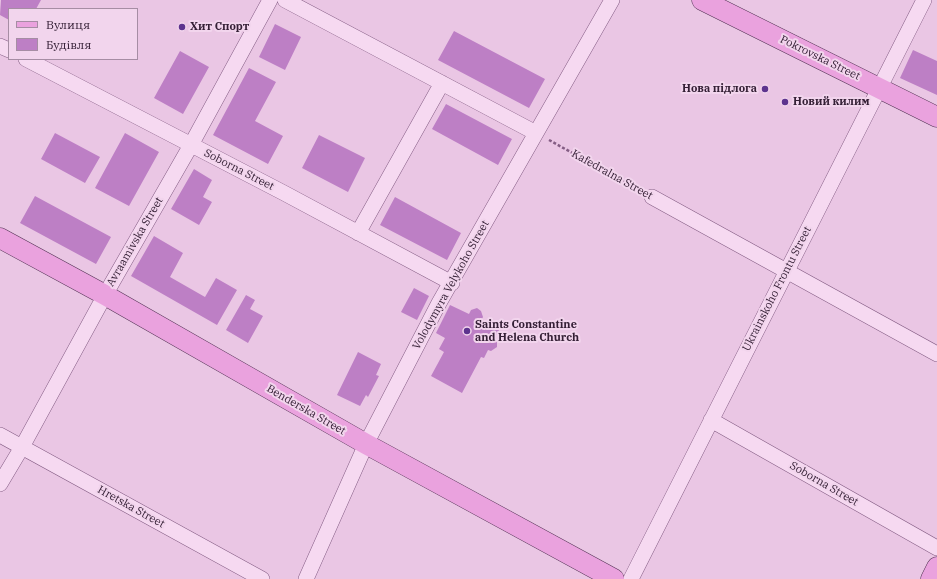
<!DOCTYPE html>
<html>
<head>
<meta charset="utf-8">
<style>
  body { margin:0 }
  #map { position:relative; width:937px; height:579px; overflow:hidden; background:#eac6e4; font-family:"IBM Plex Serif",serif }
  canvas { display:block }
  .legend { position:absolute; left:8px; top:8px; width:130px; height:52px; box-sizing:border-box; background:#f2d5ed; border:1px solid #a68da4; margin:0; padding:5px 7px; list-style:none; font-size:12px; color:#352036 }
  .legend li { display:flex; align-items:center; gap:8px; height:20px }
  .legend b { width:20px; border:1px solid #a68da4 }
</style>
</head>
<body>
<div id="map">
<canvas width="937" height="579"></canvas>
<ul class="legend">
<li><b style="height:5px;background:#eaa2de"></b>Вулиця</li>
<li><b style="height:11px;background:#bd7fc5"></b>Будівля</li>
</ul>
</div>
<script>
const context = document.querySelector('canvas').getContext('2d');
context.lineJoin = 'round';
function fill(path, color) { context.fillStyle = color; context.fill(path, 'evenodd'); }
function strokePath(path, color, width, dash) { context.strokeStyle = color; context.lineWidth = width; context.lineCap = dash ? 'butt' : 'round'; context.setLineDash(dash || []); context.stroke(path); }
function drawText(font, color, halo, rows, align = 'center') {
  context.font = font + ' "IBM Plex Serif",serif'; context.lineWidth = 4; context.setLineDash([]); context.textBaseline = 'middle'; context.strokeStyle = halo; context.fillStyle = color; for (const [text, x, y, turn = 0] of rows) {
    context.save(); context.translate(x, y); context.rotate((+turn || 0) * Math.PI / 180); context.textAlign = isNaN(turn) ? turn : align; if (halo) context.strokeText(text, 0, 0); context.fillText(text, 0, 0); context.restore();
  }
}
fill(new Path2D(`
  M1,0H41L36,9H9V20L0,15Z
  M275,24L301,37L285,70L259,57Z
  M454,31L545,79L529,108L438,60Z
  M913,50L937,61V95L900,78Z
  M180,51L209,67L183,114L154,98Z
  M249,68L276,82L255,121L283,136L268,164L213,135Z
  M446,104L512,139L498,165L432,129Z
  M55,133L100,157L85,183L41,159Z
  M125,133L159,152L129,206L95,188Z
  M319,135L365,158L348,192L302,168Z
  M194,169L212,180L203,197L212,202L199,225L171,209Z
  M35,196L111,237L96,264L20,223Z
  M395,197L461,233L447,260L380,225Z
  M154,236L183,253L170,277L205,297L216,278L237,290L217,325L131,276Z
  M414,288L429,296L417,320L401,312Z
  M246,295L255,300L250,309L263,316L248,343L226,330Z
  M450,305L469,314L471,310L477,308L481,311L483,317L481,321L499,330L494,339L497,341V347L491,351L488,350L484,358L481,357L462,393L431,376L444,352L439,349L445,338L436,333Z
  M358,352L381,364L376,375L379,376L368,397L366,395L360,406L337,395Z`), '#bd7fc5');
const minor = new Path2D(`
  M285,0L536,133
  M0,46L9,50
  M26,59L284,193L452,283
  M652,197L937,354
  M358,233L442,83
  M711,420L937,548
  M0,435L262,579
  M0,484L22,447L105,295L191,145L270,0
  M306,579L366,444L439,303L612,0
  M631,579L924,0`);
const major = new Path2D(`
  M702,0L937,117
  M0,238L105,295L366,444L614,579
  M931,579L937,567`);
strokePath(minor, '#845d84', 16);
strokePath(major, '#503152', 21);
strokePath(new Path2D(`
  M549,140L639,190`), '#845d84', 2.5, [3, 2]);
strokePath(minor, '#f6d9f1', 15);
strokePath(major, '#eaa2de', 20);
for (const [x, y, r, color] of [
  [182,27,4,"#5d338e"],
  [765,89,4,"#5d338e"],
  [785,102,4,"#5d338e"],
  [467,331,4,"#5d338e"]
]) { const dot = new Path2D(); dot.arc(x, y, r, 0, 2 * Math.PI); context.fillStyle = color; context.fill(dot); strokePath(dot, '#f2d5ed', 1.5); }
drawText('bold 11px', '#352036', '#f2d5ed', [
  ["Хит Спорт",190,27],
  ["Нова підлога",757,89,"right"],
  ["Новий килим",793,102],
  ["Saints Constantine",475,325],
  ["and Helena Church",475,338]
], 'left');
drawText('11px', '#352036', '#f2d5ed', [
  ["Pokrovska Street",820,58,26],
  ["Soborna Street",239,170,27],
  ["Kafedralna Street",612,175,29],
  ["Avraamivska Street",135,242,-60],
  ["Volodymyra Velykoho Street",451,285,-61],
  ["Ukrainskoho Frontu Street",777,289,-63],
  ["Benderska Street",306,410,30],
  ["Soborna Street",824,484,30],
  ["Hretska Street",131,507,29]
]);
</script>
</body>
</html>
